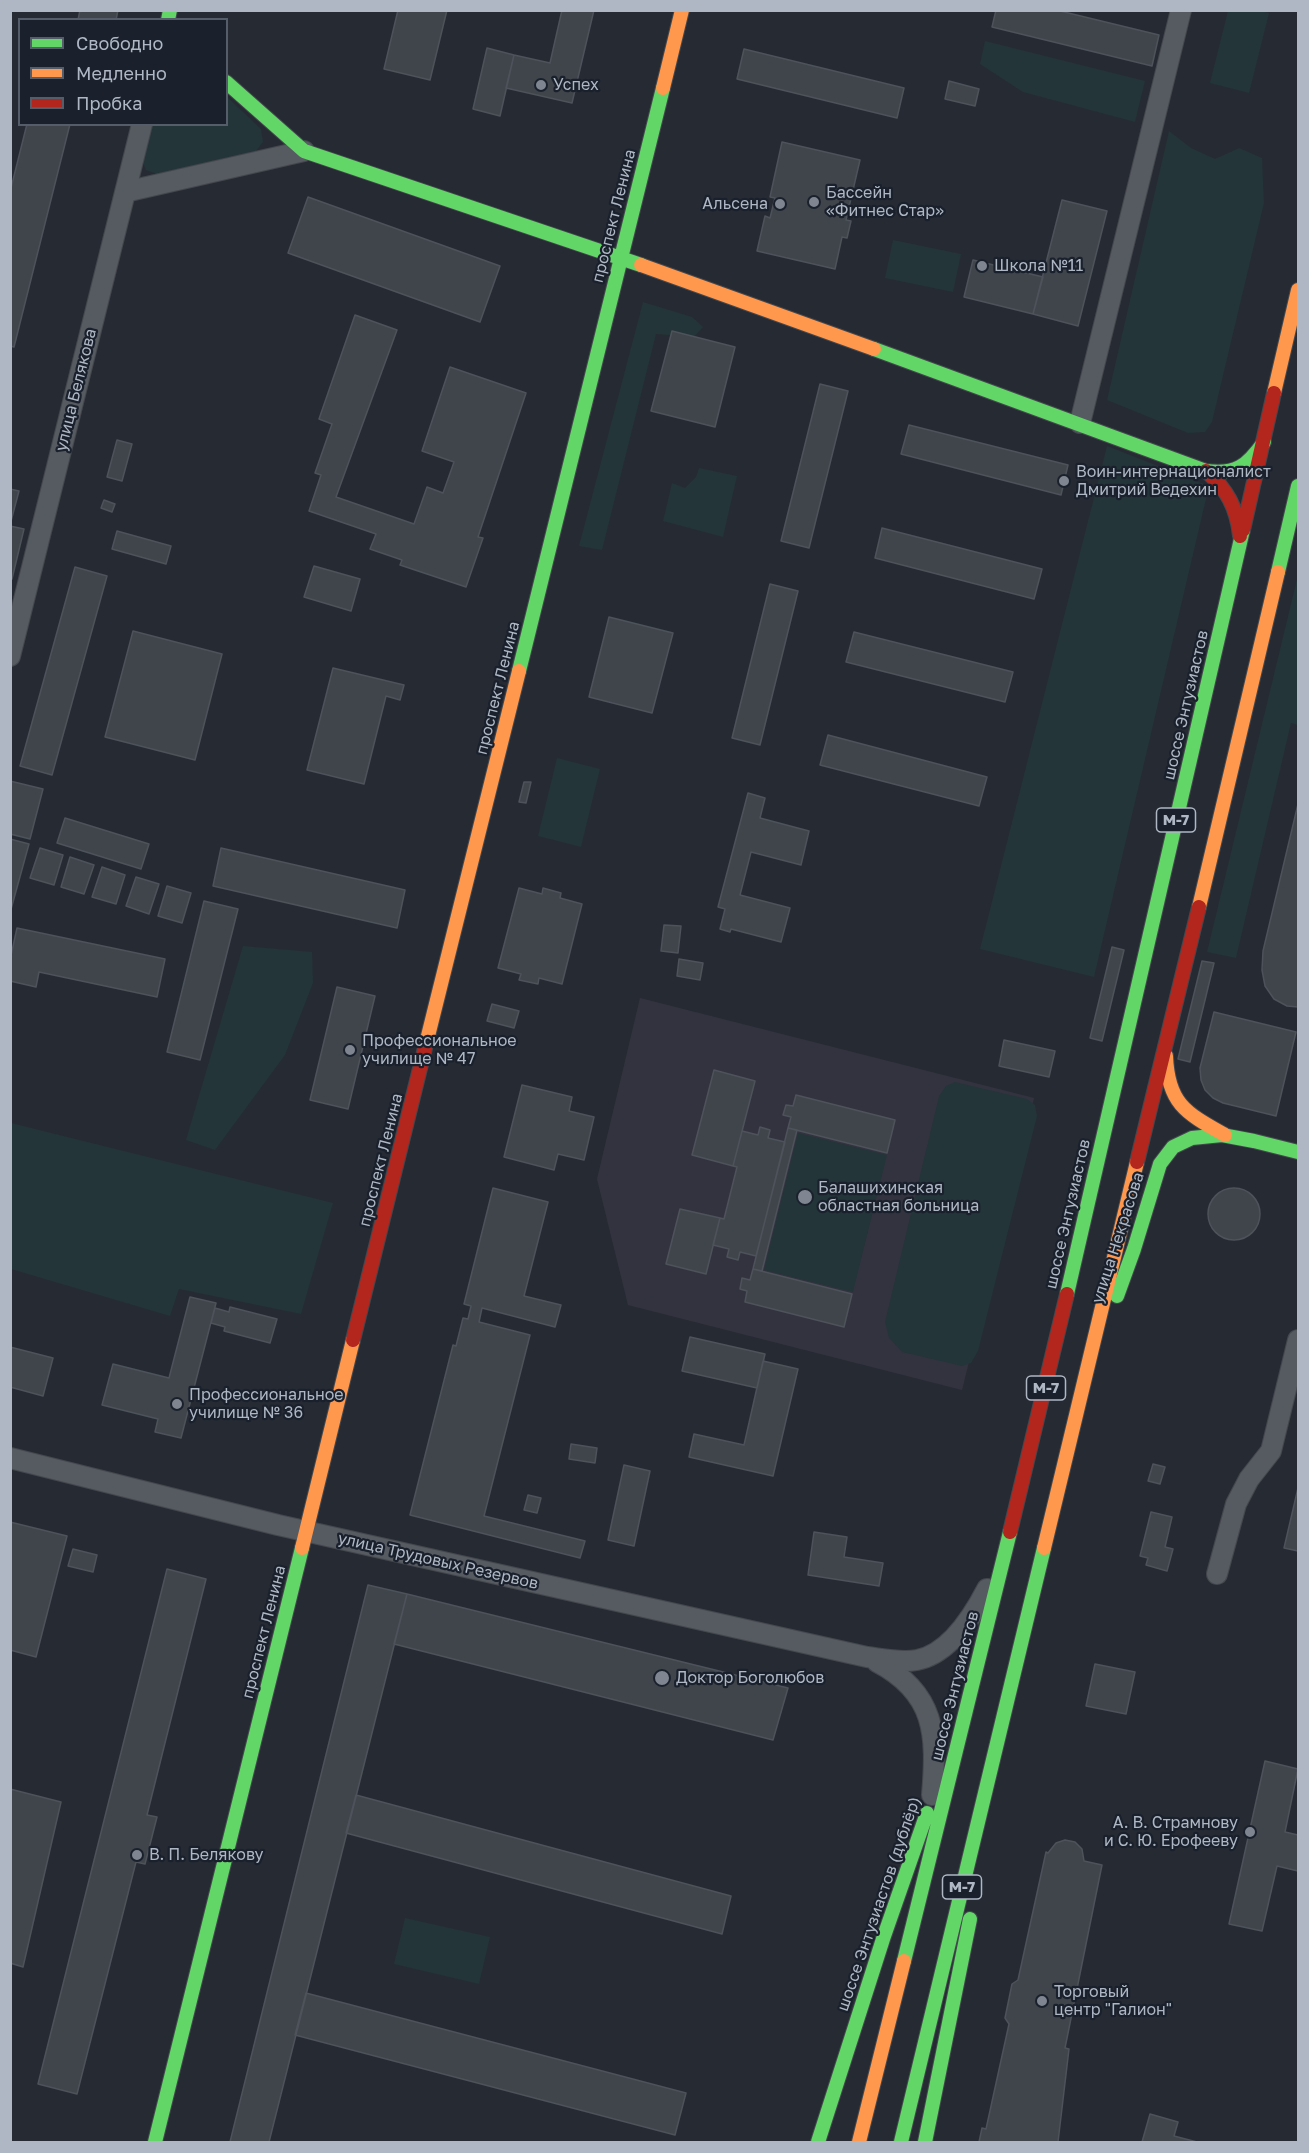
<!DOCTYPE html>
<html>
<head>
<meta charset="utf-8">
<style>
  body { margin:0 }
  #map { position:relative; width:1309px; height:2153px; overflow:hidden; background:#262b33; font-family:"Golos Text",sans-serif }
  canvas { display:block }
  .frame { position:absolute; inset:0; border:12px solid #afb7c5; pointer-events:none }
  .legend { position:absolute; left:18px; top:18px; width:210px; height:108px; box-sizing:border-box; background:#1a212d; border:2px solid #565d6a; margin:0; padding:8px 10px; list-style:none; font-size:18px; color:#afb7c5 }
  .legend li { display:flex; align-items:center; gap:12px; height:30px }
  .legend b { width:30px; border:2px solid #565d6a }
</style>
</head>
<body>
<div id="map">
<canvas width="1309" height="2153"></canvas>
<div class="frame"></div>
<ul class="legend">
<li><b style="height:8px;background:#63d668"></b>Свободно</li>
<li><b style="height:8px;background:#ff974d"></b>Медленно</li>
<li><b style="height:8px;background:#b3261e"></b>Пробка</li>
</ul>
</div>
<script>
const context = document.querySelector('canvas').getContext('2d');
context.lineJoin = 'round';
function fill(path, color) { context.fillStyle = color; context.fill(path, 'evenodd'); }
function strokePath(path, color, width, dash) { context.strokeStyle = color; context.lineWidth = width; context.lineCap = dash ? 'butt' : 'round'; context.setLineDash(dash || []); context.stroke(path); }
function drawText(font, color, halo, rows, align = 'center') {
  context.font = font + ' "Golos Text",sans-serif'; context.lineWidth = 4.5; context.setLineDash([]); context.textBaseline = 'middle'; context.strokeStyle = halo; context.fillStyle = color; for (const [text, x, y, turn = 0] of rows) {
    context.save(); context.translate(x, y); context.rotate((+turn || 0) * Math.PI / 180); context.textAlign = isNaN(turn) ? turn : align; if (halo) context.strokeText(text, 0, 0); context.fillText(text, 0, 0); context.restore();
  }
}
fill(new Path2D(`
  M640,998L1034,1098L962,1390L628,1305L597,1179Z`), '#33333f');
fill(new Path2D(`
  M1259,10L1269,13L1249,93L1210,83L1228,11Z
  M985,41L1145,81L1135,122L1023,92L980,64Z
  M227,97L261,129L263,142L256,151L157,174L146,170L142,160L151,125L226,124Z
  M1169,131L1191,148L1215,159L1239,148L1262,158L1264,203L1212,422L1205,432L1188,433L1107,400Z
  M893,240L961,254L953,292L885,278Z
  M643,302L692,317L703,327L694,337L656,334L602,550L579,546Z
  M1107,446L1209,486L1094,977L980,949Z
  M699,468L737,476L723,537L663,521L672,483L685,488L696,477Z
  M1298,575V725L1291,723L1236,958L1207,952Z
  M557,758L600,769L581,847L538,836Z
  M243,946L312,952L313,983L285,1055L215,1150L186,1140Z
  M955,1082L1027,1099L1035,1105L1037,1116L978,1351L971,1363L962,1366L902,1352L889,1338L885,1322L939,1096L946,1086Z
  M11,1123L333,1203L301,1314L179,1289L170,1316L11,1269Z
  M798,1133L887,1155L853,1292L764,1270Z
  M405,1918L490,1937L479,1984L394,1964Z`), '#233538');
const building = new Path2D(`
  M80,10H118L116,20H78Z
  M398,10H447L430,80L384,69Z
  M562,10H594L572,103L506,88L514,55L550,63Z
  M996,10H1056L1159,35L1152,66L992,27Z
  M487,48L514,55L500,116L473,109Z
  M744,49L904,88L897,118L737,79Z
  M949,81L979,89L975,106L945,99Z
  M27,124H70L14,347L10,346V192Z
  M782,142L860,160L846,220L851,221L847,238L842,237L835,269L757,251L765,216L770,218L775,198L770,197Z
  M308,197L500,266L480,322L288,253Z
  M1062,200L1107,211L1078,326L1033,314Z
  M973,260L1043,277L1033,314L964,297Z
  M355,315L397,330L336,497L414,524L427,487L443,493L454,462L422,451L450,367L526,393L478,537L483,538L466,587L400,565L402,560L370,549L376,534L309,511L321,475L315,473L332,424L319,419Z
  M672,331L735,347L715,427L651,411Z
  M820,384L848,391L809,548L781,541Z
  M909,425L1068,465L1061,495L901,454Z
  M117,440L132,444L122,481L107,477Z
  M10,489L19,491L10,525Z
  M104,500L115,504L112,512L101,508Z
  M10,526L24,529L12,579H10Z
  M882,528L1042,569L1034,599L875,558Z
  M117,531L171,546L166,564L112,549Z
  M314,566L360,579L351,611L304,597Z
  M75,567L107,576L52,775L20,766Z
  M770,584L798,591L760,745L732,738Z
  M609,617L673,633L652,713L589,697Z
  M133,631L222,654L195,760L105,737Z
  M854,632L1013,672L1005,702L846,662Z
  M333,668L404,685L400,700L386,696L364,784L307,770Z
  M828,735L987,777L979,806L820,765Z
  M10,781L43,789L30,839L10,834Z
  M524,782H531L526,803L519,802Z
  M748,793L765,798L760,818L809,831L801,865L751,852L740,895L790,908L781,942L731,929L730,932L720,929L725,909L718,907Z
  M1298,804V1007L1287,1006L1274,999L1265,986L1262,970L1263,951Z
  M65,818L149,844L141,869L57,843Z
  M10,839L29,844L10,913Z
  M40,848L63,855L54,885L30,878Z
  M221,848L405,890L397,928L213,886Z
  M70,857L94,865L84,894L61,887Z
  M102,867L125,875L116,904L92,897Z
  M136,877L159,884L149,914L126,906Z
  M167,886L191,893L182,923L158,916Z
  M519,888L542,894L543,888L561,893L560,898L582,904L562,984L539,978L538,984L519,980L521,974L498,968Z
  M204,901L238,909L200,1060L167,1052Z
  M664,925L681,926L678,953L661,951Z
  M17,928L165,959L157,997L39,972L36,987L10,981V960Z
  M1112,947L1124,950L1102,1041L1090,1038Z
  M679,959L703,963L700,980L677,976Z
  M1202,961L1214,963L1190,1062L1178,1059Z
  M337,987L375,996L348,1109L310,1100Z
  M492,1004L519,1011L514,1028L487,1021Z
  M1214,1012L1296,1032L1276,1116L1223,1103L1213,1098L1205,1090L1201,1080L1200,1068Z
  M1004,1040L1055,1051L1049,1077L999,1066Z
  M714,1070L755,1081L733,1166L692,1155Z
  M522,1085L572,1097L569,1111L594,1117L584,1160L558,1154L554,1170L504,1157Z
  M796,1095L895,1120L887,1153L788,1128L791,1117L783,1115L786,1105L793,1106Z
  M760,1127L770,1130L768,1138L785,1142L756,1256L740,1252L738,1260L727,1257L729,1249L713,1245L720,1218L724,1219L737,1167L733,1166L742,1131L758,1135Z
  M788,1128L797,1130L762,1271L753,1269Z
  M493,1188L548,1202L524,1296L561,1305L555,1327L482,1308L479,1322L530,1335L484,1516L585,1541L580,1558L410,1515L453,1345L456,1346L463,1318L468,1319L471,1306L464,1304Z
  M1208 1214a26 26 0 1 1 52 0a26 26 0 1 1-52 0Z
  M680,1209L720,1218L706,1274L666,1264Z
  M753,1269L852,1294L844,1327L745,1302L747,1291L740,1289L742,1278L750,1280Z
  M190,1297L216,1303L181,1438L155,1432L158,1419L102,1405L113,1364L169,1378Z
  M230,1307L277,1319L270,1343L224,1331L225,1327L211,1323L215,1308L229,1312Z
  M690,1337L765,1354L757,1388L682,1371Z
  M10,1347L53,1358L43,1396L10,1387Z
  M763,1361L798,1369L773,1476L689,1457L694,1434L744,1445Z
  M571,1444L597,1448L595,1463L569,1459Z
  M1153,1464L1165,1467L1160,1484L1148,1481Z
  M624,1465L650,1471L634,1546L608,1540Z
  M1298,1488V1551L1284,1548Z
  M528,1495L541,1498L537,1513L524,1510Z
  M1151,1512L1172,1517L1165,1547L1173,1549L1167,1571L1146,1565L1148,1558L1140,1556Z
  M10,1522L67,1536L36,1657L10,1650Z
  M814,1532L847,1537L844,1557L883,1563L879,1586L808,1575Z
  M73,1549L97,1555L93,1572L68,1566Z
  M167,1569L206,1579L147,1815L157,1817L145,1864L136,1862L77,2094L38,2084Z
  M368,1585L407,1594L269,2142H230Z
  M407,1594L788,1688L773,1740L394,1644Z
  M1095,1664L1135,1672L1126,1714L1086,1706Z
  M1265,1761L1298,1769L1285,1832L1298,1835V1871L1277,1866L1262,1931L1229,1924Z
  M10,1789L61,1802L23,1967L10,1963Z
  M356,1795L731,1896L722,1934L346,1833Z
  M1065,1840L1075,1842L1082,1849L1084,1861L1102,1865L1065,2048L1069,2049L1058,2142H979L982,2128L986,2129L1009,2024L1005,2018L1012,1984L1018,1980L1046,1852L1048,1853L1056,1843Z
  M306,1993L686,2093L675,2135L295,2035Z
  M1150,2114L1178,2122L1174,2136L1197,2142H1142Z`);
fill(building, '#40454b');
strokePath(building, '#4e535b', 1.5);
const street = new Path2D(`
  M125,192L304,151
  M1080,423L1181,10
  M10,656L142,124
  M10,1458L278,1525L867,1657C883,1659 901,1663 917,1660C949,1654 973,1616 987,1589
  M1217,1574L1236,1504L1249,1479L1271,1451L1298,1340
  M877,1662C936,1693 937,1735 932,1795`);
const fast = new Path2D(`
  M168,20L170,10
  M226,82L304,151L641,265
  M874,349L1206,471C1236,475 1247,466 1264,442
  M1278,572L1298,486
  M519,671L663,88
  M1067,1294L1243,530
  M1117,1296L1134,1249L1160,1164L1173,1147L1192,1138L1222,1135L1254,1141L1298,1152
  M904,1961L1010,1532
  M155,2142L302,1548
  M818,2142L883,1939L927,1813
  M901,2142L1044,1548
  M925,2142L970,1919`);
const slow = new Path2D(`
  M663,88L682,10
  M641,265L874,349
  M1274,393L1298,290
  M1199,907L1278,572
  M426,1044L519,671
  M1166,1056C1168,1104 1186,1113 1225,1135
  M302,1548L353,1340
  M1044,1548L1137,1162
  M859,2142L904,1961`);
const jam = new Path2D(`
  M1206,471C1227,489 1237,508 1240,536
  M1243,530L1274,393
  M1137,1162L1199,907
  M353,1340L426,1044
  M1010,1532L1067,1294`);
strokePath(street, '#44474e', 22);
strokePath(fast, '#44474e', 16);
strokePath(slow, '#44474e', 16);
strokePath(jam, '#44474e', 16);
strokePath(street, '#565a61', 20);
strokePath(fast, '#63d668', 14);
strokePath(slow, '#ff974d', 14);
strokePath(jam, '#b3261e', 14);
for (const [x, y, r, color] of [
  [541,85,6,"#7f8692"],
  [814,202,6,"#7f8692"],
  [780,204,6,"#7f8692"],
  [982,266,6,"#7f8692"],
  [1064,481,6,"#7f8692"],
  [350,1050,6,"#7f8692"],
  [805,1197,8,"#7f8692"],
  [177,1404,6,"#7f8692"],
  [662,1678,8,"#7f8692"],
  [1250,1832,6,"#7f8692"],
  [137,1855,6,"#7f8692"],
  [1042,2001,6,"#7f8692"]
]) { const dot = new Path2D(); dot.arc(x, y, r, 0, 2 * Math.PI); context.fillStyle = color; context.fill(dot); strokePath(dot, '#1a212d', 2); }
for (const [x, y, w] of [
  [1176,820,39],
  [1046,1388,39],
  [962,1887,39]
]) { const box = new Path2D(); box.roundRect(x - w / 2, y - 12, w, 24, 4.5); context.fillStyle = '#1a212d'; context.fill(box); strokePath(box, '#afb7c5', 1.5); }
drawText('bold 15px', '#afb7c5', null, [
  ["М-7",1176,820],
  ["М-7",1046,1388],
  ["М-7",962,1887]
]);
drawText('16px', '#afb7c5', '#1a212d', [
  ["Успех",553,85],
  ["Бассейн",826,193],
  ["«Фитнес Стар»",826,211],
  ["Альсена",768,204,"right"],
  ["Школа №11",994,266],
  ["Воин-интернационалист",1076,472],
  ["Дмитрий Ведехин",1076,490],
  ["Профессиональное",362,1041],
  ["училище № 47",362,1059],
  ["Балашихинская",818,1188],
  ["областная больница",818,1206],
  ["Профессиональное",189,1395],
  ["училище № 36",189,1413],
  ["Доктор Боголюбов",676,1678],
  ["А. В. Страмнову",1238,1823,"right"],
  ["и С. Ю. Ерофееву",1238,1841,"right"],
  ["В. П. Белякову",149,1855],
  ["Торговый",1054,1992],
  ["центр \"Галион\"",1054,2010]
], 'left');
drawText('16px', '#afb7c5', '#1a212d', [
  ["проспект Ленина",614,216,-76],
  ["улица Белякова",76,390,-76],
  ["проспект Ленина",498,688,-76],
  ["шоссе Энтузиастов",1186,705,-77],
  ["проспект Ленина",381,1160,-76],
  ["шоссе Энтузиастов",1068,1214,-77],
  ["улица Некрасова",1118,1238,-72],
  ["улица Трудовых Резервов",438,1561,13],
  ["проспект Ленина",264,1632,-76],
  ["шоссе Энтузиастов",955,1686,-76],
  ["шоссе Энтузиастов (дублёр)",879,1904,-71]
]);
</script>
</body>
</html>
